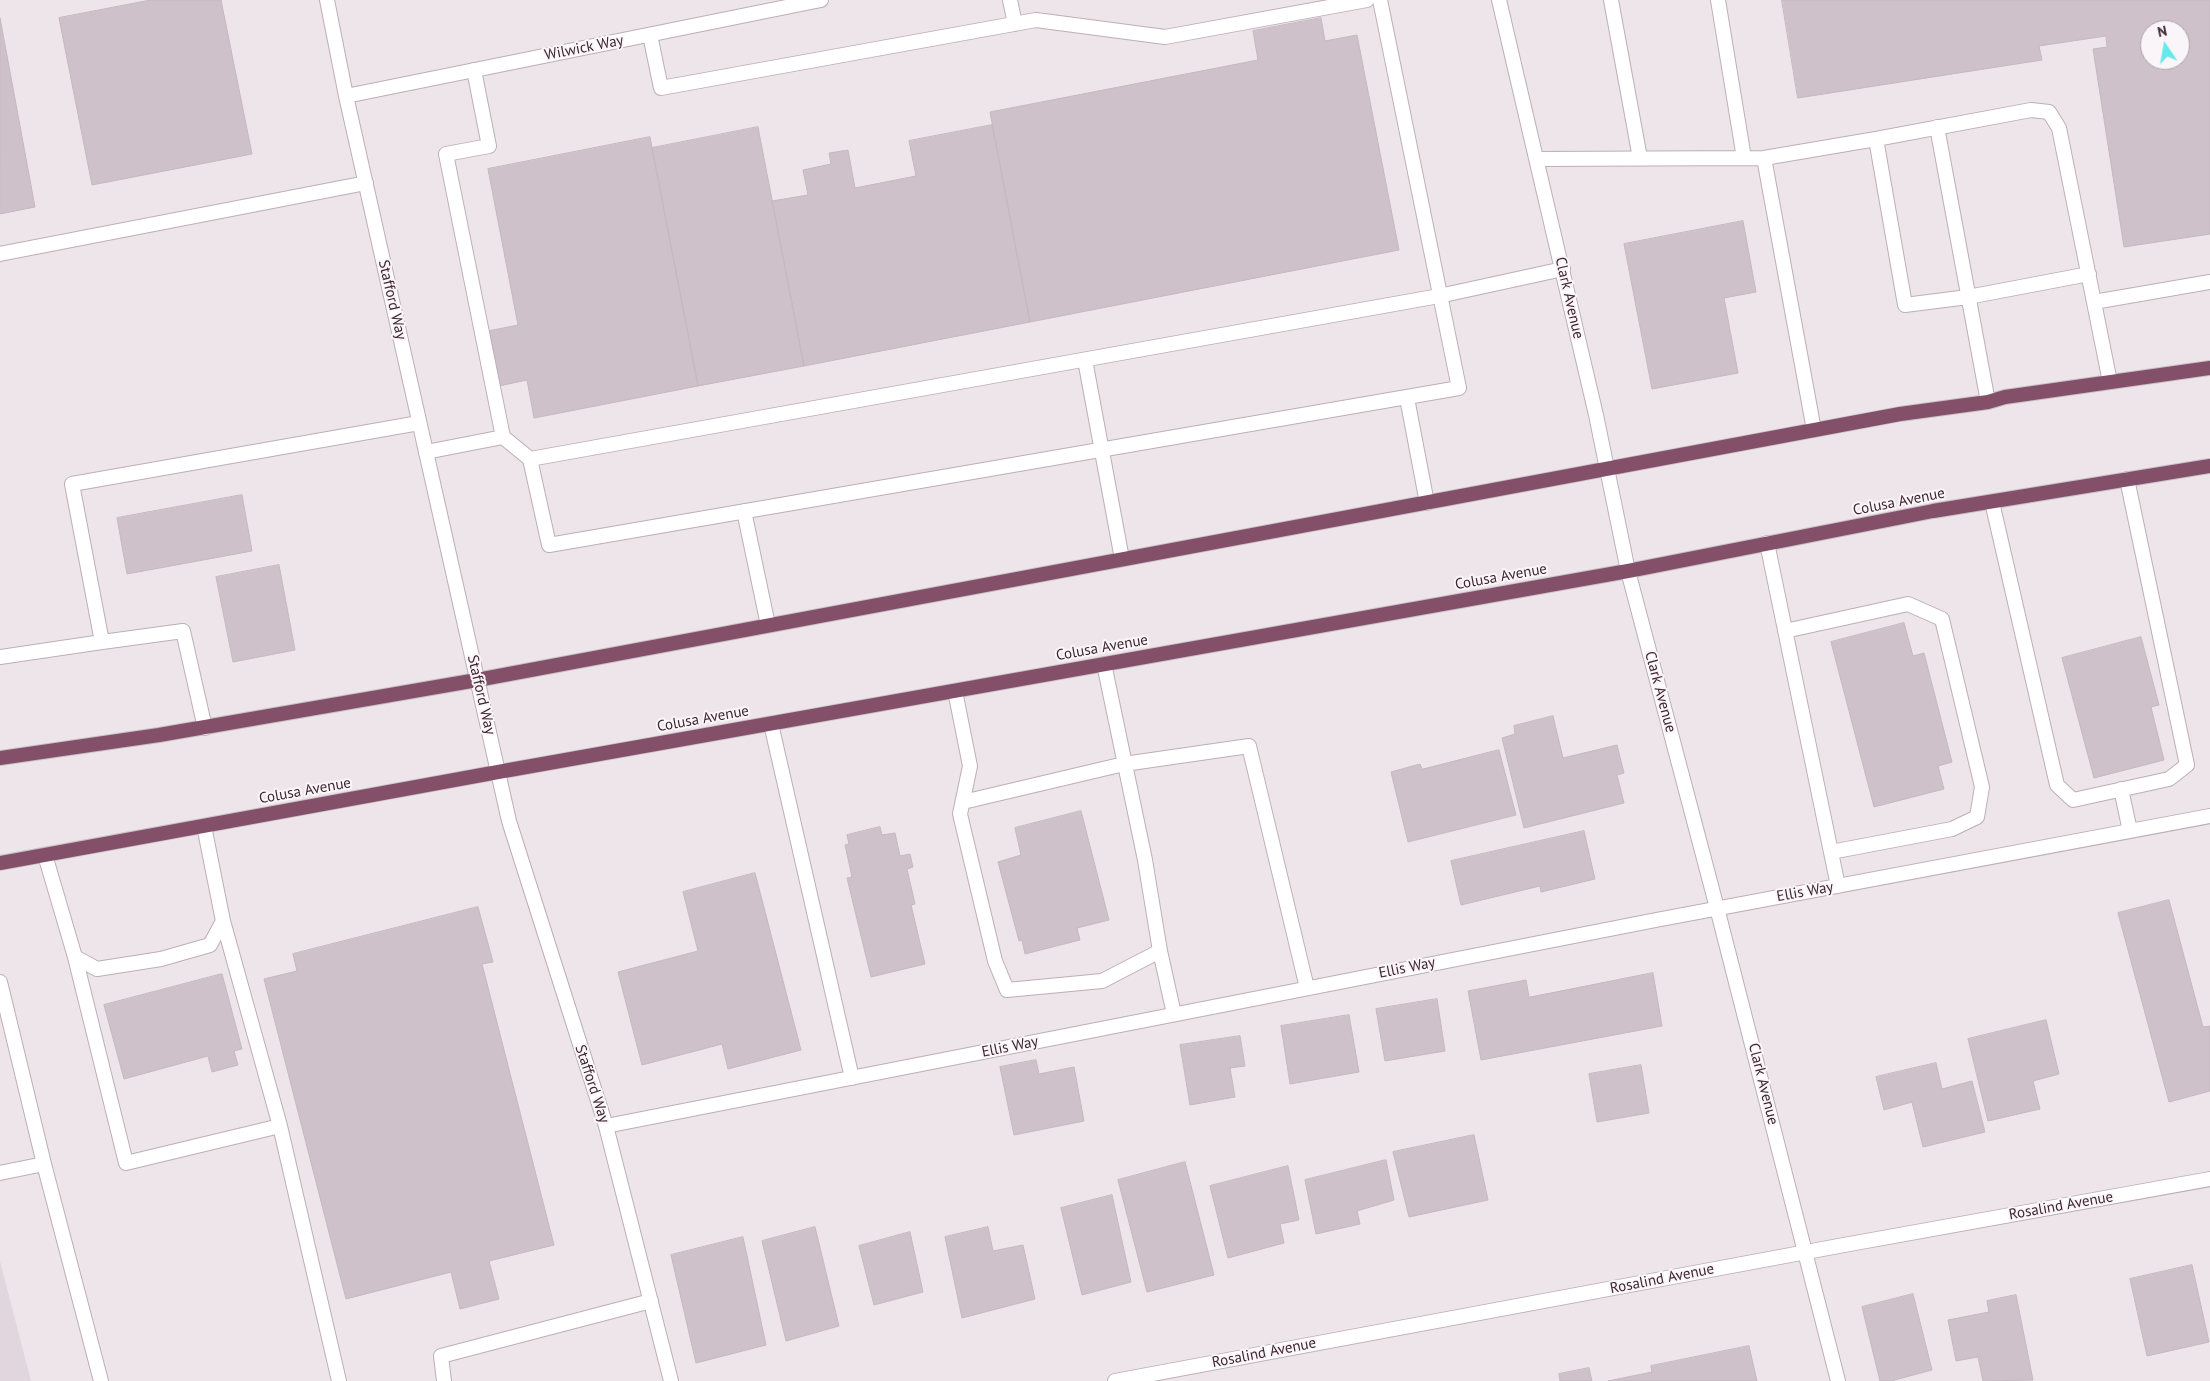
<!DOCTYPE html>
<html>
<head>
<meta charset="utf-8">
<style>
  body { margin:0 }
  #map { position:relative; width:2210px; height:1381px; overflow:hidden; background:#ede5ea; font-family:"PT Sans",sans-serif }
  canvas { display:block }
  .north { position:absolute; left:2140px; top:20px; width:50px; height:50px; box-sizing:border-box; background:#faf5f8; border:1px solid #afa2a9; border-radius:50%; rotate:348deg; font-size:14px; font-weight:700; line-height:20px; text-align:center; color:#3e2532 }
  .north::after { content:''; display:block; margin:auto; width:18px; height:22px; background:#66e9ea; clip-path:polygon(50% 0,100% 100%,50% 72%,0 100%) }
</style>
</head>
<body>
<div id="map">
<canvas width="2210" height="1381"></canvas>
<div class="north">N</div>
</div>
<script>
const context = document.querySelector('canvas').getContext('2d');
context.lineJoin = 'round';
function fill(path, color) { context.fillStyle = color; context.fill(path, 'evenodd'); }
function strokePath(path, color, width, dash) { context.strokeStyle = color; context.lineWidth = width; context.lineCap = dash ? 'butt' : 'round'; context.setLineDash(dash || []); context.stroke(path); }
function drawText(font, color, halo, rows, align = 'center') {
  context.font = font + ' "PT Sans",sans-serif'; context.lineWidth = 4; context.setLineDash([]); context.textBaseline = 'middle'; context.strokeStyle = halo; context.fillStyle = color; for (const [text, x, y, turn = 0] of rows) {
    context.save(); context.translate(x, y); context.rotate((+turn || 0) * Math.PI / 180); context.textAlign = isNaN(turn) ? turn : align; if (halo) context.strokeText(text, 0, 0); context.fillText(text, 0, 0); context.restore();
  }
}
fill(new Path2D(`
  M0,1261L31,1381H0Z`), '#e1d6de');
const building = new Path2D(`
  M151,0H221L252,154L92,185L59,18Z
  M1782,0H2210V234L2124,247L2093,49L2107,47L2106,36L2039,46L2042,60L1798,98ZM2150,30H2180V60H2150Z
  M0,18L35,207L0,214Z
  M1321,18L1325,41L1357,35L1399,250L1030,322L990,112L1258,60L1253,31Z
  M992,125L1030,322L804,366L772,201L808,195L803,170L831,164L829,153L848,150L855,188L916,176L909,141Z
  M758,127L804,366L698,386L652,148Z
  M650,137L698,386L534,418L527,380L499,386L488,331L518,325L488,169Z
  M1743,221L1756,292L1724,298L1738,373L1652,389L1624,244Z
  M242,495L252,551L127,574L117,518Z
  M279,565L295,650L233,662L216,577Z
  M1904,623L1913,656L1924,653L1952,762L1938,766L1944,789L1874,807L1831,642Z
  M2141,637L2159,705L2151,707L2164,760L2094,778L2062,658Z
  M1553,716L1563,758L1617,745L1624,773L1617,775L1624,803L1524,828L1502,738L1515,734L1514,726Z
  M1499,750L1516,815L1408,842L1391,772L1420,764L1422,769Z
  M1081,811L1109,920L1077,928L1080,940L1025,954L1022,940L1019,941L998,862L1021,855L1015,828Z
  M880,827L882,835L895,833L900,856L910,854L913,867L907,869L915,904L911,905L925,964L871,977L847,878L852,877L845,845L849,844L847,835Z
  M1584,831L1595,879L1541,892L1540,886L1461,905L1451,861Z
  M755,873L801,1050L728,1069L722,1044L642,1065L618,972L698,951L683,892Z
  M2169,900L2203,1027L2210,1026V1091L2169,1102L2118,913Z
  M478,907L493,962L482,964L554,1245L489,1261L499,1299L460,1309L451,1272L346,1299L264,979L297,971L293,954Z
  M1653,973L1662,1026L1481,1060L1468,991L1526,980L1529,997Z
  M222,974L242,1049L234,1051L238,1065L212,1072L208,1056L124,1079L104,1005Z
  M1437,999L1445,1051L1385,1061L1376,1009Z
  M1349,1015L1359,1072L1290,1084L1281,1026Z
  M2046,1020L2059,1074L2033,1081L2040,1109L1988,1121L1968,1039Z
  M1240,1036L1245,1066L1230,1068L1235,1097L1190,1105L1180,1045Z
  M1036,1060L1039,1074L1074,1067L1084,1121L1014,1135L1000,1067Z
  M1936,1063L1942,1089L1972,1081L1985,1132L1923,1147L1912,1102L1884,1110L1876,1077Z
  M1641,1065L1649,1113L1597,1122L1589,1074Z
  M1474,1135L1488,1200L1409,1217L1393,1152Z
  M1386,1160L1394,1200L1357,1211L1360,1224L1316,1234L1305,1180Z
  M1185,1162L1214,1275L1147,1292L1118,1180Z
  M1288,1166L1299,1220L1280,1224L1284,1243L1228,1258L1210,1186Z
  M1112,1195L1131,1282L1082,1295L1061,1208Z
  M815,1227L839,1326L786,1341L762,1241Z
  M988,1227L993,1251L1023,1245L1035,1299L962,1318L945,1237Z
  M910,1232L923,1292L874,1305L859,1246Z
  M743,1237L766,1345L696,1363L671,1255Z
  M2192,1265L2209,1342L2147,1356L2130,1279Z
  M1913,1294L1932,1370L1891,1381H1880L1862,1307Z
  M2016,1295L2033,1380L1983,1381L1978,1357L1956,1361L1948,1320L1989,1312L1987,1301Z
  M1749,1346L1757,1381H1608L1652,1372L1651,1366Z
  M1589,1368L1592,1381H1560L1559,1374Z`);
fill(building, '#cec1c9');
strokePath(building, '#c6b7c1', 1);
const service = new Path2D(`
  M1010,0L1015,24
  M1611,0L1640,158
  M1718,0L1744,158
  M650,35L661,88L1036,20L1165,37L1367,0
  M474,70L489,146L446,154L503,437
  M1937,127L1988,402
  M1876,139L1905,305L1968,297L2089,274
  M1764,158L1814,430
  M1537,159L1764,158L1876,139L2031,110L2049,112L2059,128L2110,382
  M0,254L366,183
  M2094,302L2210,282
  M1085,360L1122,559
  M1407,398L1427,503
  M426,452L503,437L530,459L549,545L1459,388L1380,0
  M530,459L1439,296L1563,269
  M1992,502L2057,785L2073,800L2169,779L2187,765L2127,479
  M744,511L768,625
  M1767,543L1838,886
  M1785,631L1908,604L1942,619L1982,787L1977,817L1952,829L1831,852
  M102,642L183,631L205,728
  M0,657L102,642L72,484L419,423
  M955,691L970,766L960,814L995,961L1007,990L1102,981L1160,951L1145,860L1104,664
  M771,724L852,1078
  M2121,789L2130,831
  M963,802L1124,764L1249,746L1307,988
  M45,855L75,957L97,969L161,959L210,945L223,921L204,826
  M223,921L280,1126
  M1160,951L1174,1014
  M75,957L126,1163L280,1126L339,1381
  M0,982L44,1164L0,1173
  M606,1126L1656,920L2210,816
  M44,1164L101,1381
  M444,1381L441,1356L651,1301`);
const minor = new Path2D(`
  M327,0L346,96L509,821L606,1126L671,1381
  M346,96L821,0
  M1115,1381L1844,1245L2210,1179`);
const tertiary = new Path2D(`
  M1499,0L1596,415L1628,571L1717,908L1838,1381`);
const trunk = new Path2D(`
  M0,758L159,735L477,680L1900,414L1988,402L2005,397L2210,368
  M0,863L498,772L1628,571L1933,511L2210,466`);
strokePath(service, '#bcafb6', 16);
strokePath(minor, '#bcafb6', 16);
strokePath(tertiary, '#bcafb6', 16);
strokePath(trunk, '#c9c2c6', 16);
strokePath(service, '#fff', 14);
strokePath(minor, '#fff', 14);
strokePath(tertiary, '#fff', 14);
strokePath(trunk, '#844f68', 14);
drawText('15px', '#3e2532', '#faf5f8', [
  ["Wilwick Way",584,48,-11],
  ["Clark Avenue",1569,298,77],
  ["Stafford Way",392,300,77],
  ["Colusa Avenue",1899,502,-11],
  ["Colusa Avenue",1501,577,-10],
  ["Colusa Avenue",1102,648,-10],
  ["Clark Avenue",1660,692,75],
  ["Stafford Way",481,695,77],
  ["Colusa Avenue",703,719,-10],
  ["Colusa Avenue",305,791,-10],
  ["Ellis Way",1805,892,-10],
  ["Ellis Way",1407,968,-11],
  ["Ellis Way",1010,1047,-11],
  ["Stafford Way",592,1084,72],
  ["Clark Avenue",1763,1084,76],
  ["Rosalind Avenue",2061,1206,-10],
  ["Rosalind Avenue",1662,1279,-11],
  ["Rosalind Avenue",1264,1353,-11]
]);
</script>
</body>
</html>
